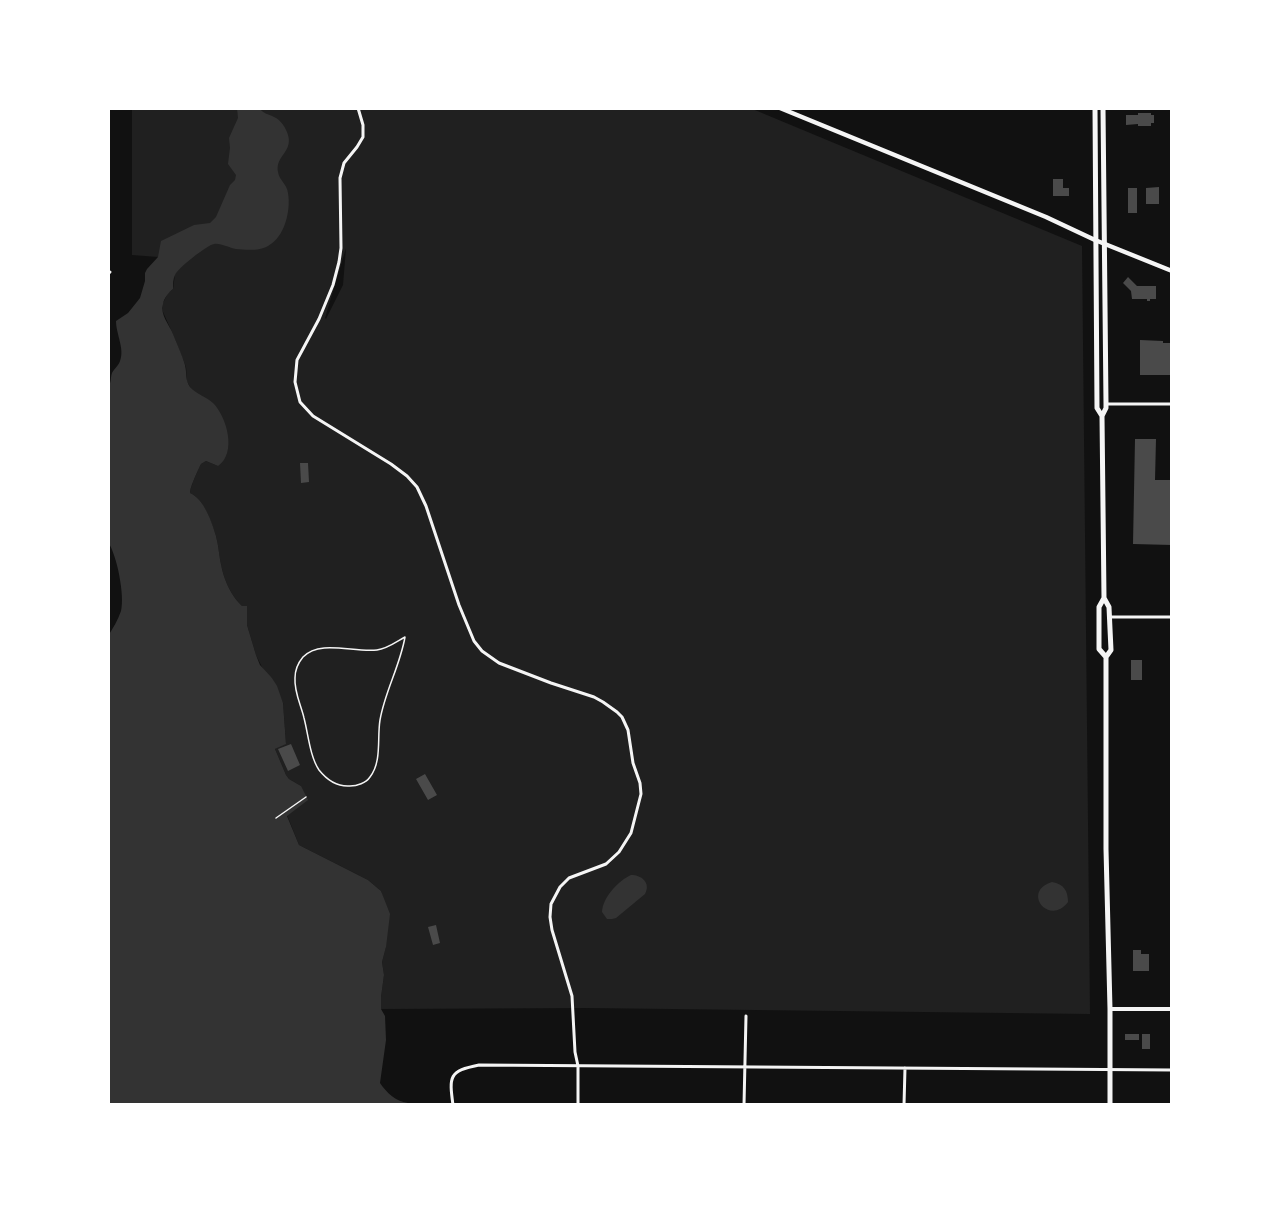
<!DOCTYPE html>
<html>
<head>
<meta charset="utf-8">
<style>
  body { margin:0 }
  #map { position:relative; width:1280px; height:1213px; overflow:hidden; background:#111; font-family:"Fira Sans Condensed",sans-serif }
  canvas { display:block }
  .frame { position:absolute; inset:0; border:110px solid #fff; pointer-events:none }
</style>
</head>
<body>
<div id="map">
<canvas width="1280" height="1213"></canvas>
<div class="frame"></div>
</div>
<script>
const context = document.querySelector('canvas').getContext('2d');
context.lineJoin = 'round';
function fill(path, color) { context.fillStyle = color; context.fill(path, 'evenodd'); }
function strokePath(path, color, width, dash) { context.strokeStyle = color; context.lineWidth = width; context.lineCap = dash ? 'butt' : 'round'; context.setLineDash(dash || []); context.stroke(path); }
fill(new Path2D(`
  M132,108H750L1082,246L1090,1014L587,1008L381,1009V997L384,975L382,962L386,947L383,899L381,891L368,880L299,845L287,815L301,786L289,779L286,775L275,749L286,743L283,703L272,678L264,671L256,655L247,625V607L242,606C232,597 225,582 222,569C219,558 219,547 216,536C212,523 203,498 190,493C190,487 198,470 201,464L206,461L218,466L199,394L192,390L187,382L186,367L172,332L163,312V303L168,293L173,289L175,274L158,257L132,255ZM346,248L343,285L326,319L325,318Z`), '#202020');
fill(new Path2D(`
  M237,108H259C265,115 267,113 274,117C281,120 286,128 288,135C293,152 275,156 278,172C279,180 287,184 288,193C291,210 285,237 268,246C260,251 246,250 236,249C229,248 221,243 214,244C207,245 177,269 175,275C173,279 173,284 173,289C169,292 164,298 163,304C160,315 169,324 173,334C177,344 182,355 185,365C187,373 185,380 190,387C196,394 207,397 213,403C227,417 237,453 218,466L206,461L201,464C198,470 190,487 190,493C204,499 212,522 216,536C219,547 219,558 222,569C225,582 232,597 242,606H247V625L256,655L260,665L272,678L277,686L283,703L286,744L275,749L286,775L289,779L301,786L308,800L287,816L299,845L368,880L381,891L390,914L386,947L382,962L384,975L381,997V1009L385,1016L386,1040L380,1083C387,1093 395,1101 408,1103C416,1104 422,1103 429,1105H108V636C113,628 118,620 121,611C125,596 117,555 108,542V387C112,381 110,379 112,373C114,369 119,365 120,361C125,349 116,334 116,321L128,313L140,298L145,281V273L147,269L158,257L161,241L194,225L210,223L216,217L230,185L235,180L236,175L228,164L230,148L229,138L238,118Z
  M631,875C642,875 651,883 645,894L616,918L612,919H607L602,912C603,897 618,881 631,875Z
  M1052,882C1064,884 1068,891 1068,902C1049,927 1021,891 1052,882Z`), '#333');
fill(new Path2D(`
  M1138,113H1151V115H1154V123H1151V126H1138V124L1126,125V115H1138Z
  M1053,179H1063V188H1069V196H1053Z
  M1159,187V204H1146V188Z
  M1128,188H1137V213H1128Z
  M1128,277L1137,286H1156V299H1150V301H1147V299H1132L1131,291L1123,283Z
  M1140,340L1163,341V343H1172V375H1140Z
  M1135,439H1156L1155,480H1172V545L1133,544Z
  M300,463H308L309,482L301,483Z
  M1131,660H1142V680H1131Z
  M291,744L300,765L288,771L278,749Z
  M425,774L437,795L428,800L416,779Z
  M436,925L440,943L433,945L428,927Z
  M1133,950H1141V954H1149V971H1133Z
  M1125,1034H1139V1040H1125Z
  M1142,1034H1150V1049H1142Z`), '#4a4a4a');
strokePath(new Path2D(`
  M276,818L306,797`), '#f5f5f5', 1.5);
strokePath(new Path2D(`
  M405,637C400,666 385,691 380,720C377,738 382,762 370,777C366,783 357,786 350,786C337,787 327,780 319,770C310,757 308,733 304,718C301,705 294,692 295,678C295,671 298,663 303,657C320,639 354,653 377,650C387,649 396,642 405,637Z`), '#f5f5f5', 1.5);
strokePath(new Path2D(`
  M358,108L363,125V137L357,147L344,163L340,178L341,248L339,262L333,285L319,319L297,360L295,382L300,402L313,416L391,464L407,476L417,487L426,506L459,605L474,641L482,651L499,663L551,683L594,697L603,702L617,712L622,717L628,730L633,763L640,783L641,794L631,833L619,852L606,864L569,878L560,887L551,904L550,917L552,930L572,996L575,1052L578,1066V1105
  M108,274L110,272
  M1106,404H1172
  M1111,617H1172
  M453,1105C449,1076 449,1071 479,1065L1172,1070
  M744,1105L746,1016
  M904,1105L905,1068`), '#f5f5f5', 3);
strokePath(new Path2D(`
  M1110,1009H1172`), '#f5f5f5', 4);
strokePath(new Path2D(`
  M780,108L1046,217L1095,240L1172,271`), '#f5f5f5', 4.5);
strokePath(new Path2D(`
  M1095,108L1097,408L1102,416
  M1103,108L1106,404V408L1102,416L1104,598L1109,607L1110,629L1111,650L1106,657V849L1110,1009V1105
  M1104,598L1099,607V649L1106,657`), '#f5f5f5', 5);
</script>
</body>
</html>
